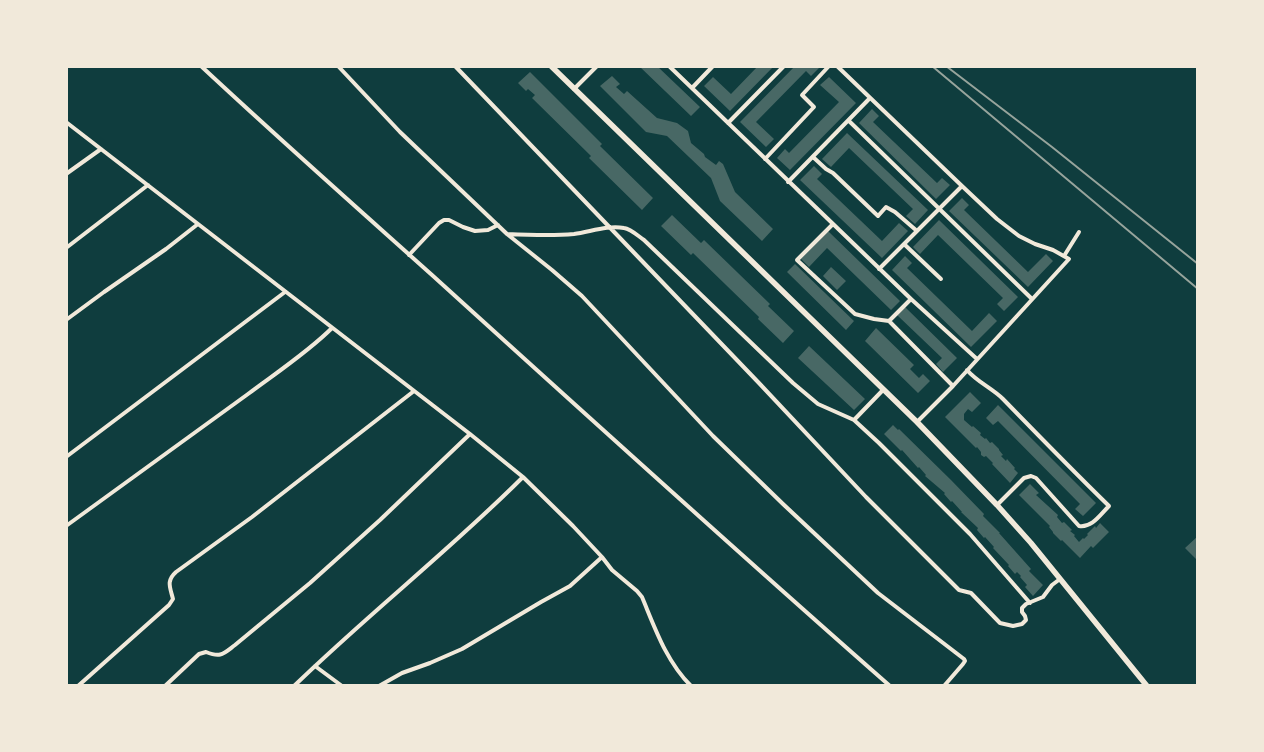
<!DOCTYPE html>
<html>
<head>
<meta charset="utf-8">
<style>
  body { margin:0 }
  #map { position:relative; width:1264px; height:752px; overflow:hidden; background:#0f3d3e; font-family:"Open Sans",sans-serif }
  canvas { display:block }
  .frame { position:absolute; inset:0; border:68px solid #f1e9da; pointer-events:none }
</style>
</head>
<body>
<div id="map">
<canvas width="1264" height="752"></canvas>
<div class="frame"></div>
</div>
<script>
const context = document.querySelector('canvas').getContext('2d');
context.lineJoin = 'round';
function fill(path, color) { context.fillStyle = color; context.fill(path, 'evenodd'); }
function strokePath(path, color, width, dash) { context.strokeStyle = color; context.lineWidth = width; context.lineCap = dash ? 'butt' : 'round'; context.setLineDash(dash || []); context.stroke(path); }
fill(new Path2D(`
  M639,66H657L700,107L691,116Z
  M758,66H774L730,111L704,86L713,77L731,94Z
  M795,66H817L819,68L811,76L806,71L756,122L774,139L766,147L740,122Z
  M530,72L602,144L600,146L653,198L642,210L589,158L591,156L532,98L535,95L528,89L526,91L518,83Z
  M612,76L620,84L616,87L624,94L627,91L657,118L677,123L688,131L691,143L704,154L705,157L716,165L719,161L723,164L735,192L773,229L762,241L720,201L711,178L667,136L646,132L600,86Z
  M829,77L856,103L790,170L777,158L785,149L789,153L839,102L820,85Z
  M872,109L879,116L873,122L937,183L942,178L950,185L936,199L859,123Z
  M847,133L928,210L915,224L906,216L913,209L849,148L831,167L822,159Z
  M814,166L822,174L817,179L882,241L899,223L908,231L882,258L800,180Z
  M962,198L969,205L964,210L1028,272L1046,254L1053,261L1028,287L949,211Z
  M672,215L701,243L704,240L770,304L768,306L794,331L783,343L758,319L759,317L693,253L691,255L661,226Z
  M939,220L1018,297L1004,311L997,304L1003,298L938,235L920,254L913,247Z
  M828,231L900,301L891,310L827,248L809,267L801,259Z
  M905,256L912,263L907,268L972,331L989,313L997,321L971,347L892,270Z
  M795,264L854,321L846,330L787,272Z
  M831,267L846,281L837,290L823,276Z
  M905,307L957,358L943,372L936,364L942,358L897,315Z
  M876,328L914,365L910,369L919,378L923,374L930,381L918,393L865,341Z
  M809,346L865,399L854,410L798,358Z
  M970,392L981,403L972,412L968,409L964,414V420L972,427L973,426L981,433L980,435L985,439L986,438L990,443L992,442L999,449V450L1003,455L1001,456L1006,461L1007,459L1015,468L1014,469L1018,473L1010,483L992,464L993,463L986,456L984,457L981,455V452L977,447L976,448L945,417Z
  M998,405L1096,503L1083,516L1075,509L1080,504L998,421L993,425L986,418Z
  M893,425L898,430L899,429L951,480L984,514L983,516L1000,533H999L1031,569L1029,571L1043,585L1033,596L1025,587L1027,585L1020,577L1021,576L1017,572L1015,574L1008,566L1009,565L993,548L994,547L985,537L984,538L977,530L978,528L961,512H962L952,501L951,502L944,494L945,493L925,476L926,475L919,467L918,468L902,450L901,451L884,434Z
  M1030,484L1039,493L1036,495L1058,515L1057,517L1062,523L1064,522L1072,530L1070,531L1075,535L1074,536L1079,542L1083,538L1084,539L1088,535L1087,534L1095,526L1096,528L1100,523L1109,532L1093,548L1091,546L1080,558L1062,540L1061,541L1053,533V532L1049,527L1050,526L1019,495Z
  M1198,536V561L1185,548Z`), '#486865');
strokePath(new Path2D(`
  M201,66C277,137 355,206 432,275C584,413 736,551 890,686
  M338,66L400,132L507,234L552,270L582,296L713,436L783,504L878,593L964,659L965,661L963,664L944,686
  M455,66L758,382L866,497L959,590L971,593L1000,623L1013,626L1022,624L1026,620L1025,616L1022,612V608L1026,604L1043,597L1052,585L1060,579
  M669,66L911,299L977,359
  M837,66L962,186L997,219L1019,236L1035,244L1053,250L1069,259L953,386L917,422
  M692,88L713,66
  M574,89L597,66
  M849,121L1032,299
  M66,122L470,434L523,477L573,526L602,557L612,570L637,591L642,597C655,628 666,661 691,686
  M728,123L784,66
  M813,157L826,169L833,173L878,216L886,207L895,212L917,231
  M765,159L814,107L802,95L829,66
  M66,174L101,149
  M788,182L870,98
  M833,224L797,260L855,314L874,319L889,321L953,386
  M507,234C529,235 552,236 574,234C590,232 607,225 624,228C631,229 638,236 644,240L793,383L818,404L854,420L883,390
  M904,244L941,279
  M66,248L148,185
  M409,255L439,223L444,220H449L463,227L475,231L488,230L498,225
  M1064,256L1079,232
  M879,269L962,186
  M66,320L104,292L166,249L198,224
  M889,321L911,299
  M967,370C977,382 992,388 1003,399C1038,435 1073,471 1109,506C1100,515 1092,528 1079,526L1036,478L1031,476L1024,478L997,505
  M854,420L879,443L970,534L1030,603
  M66,457L285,292
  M66,526C127,482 188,438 248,394C276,373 308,352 332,328
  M315,666L342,686
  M78,686L169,605L173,599C170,587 166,581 176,572L252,517L414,391
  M165,686L199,654L206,652C221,658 223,654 235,645L310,583L380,520L470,434
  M294,686C368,614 450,550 523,477
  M379,686L402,673L430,663L462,649L541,602L570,586L602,557`), '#f1e9da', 4);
strokePath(new Path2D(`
  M551,66L917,422L997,505L1031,543L1147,686`), '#f1e9da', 5.5);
strokePath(new Path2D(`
  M932,66L1198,289
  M946,66L1052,147L1198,264`), '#97a49c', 2);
</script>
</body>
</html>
